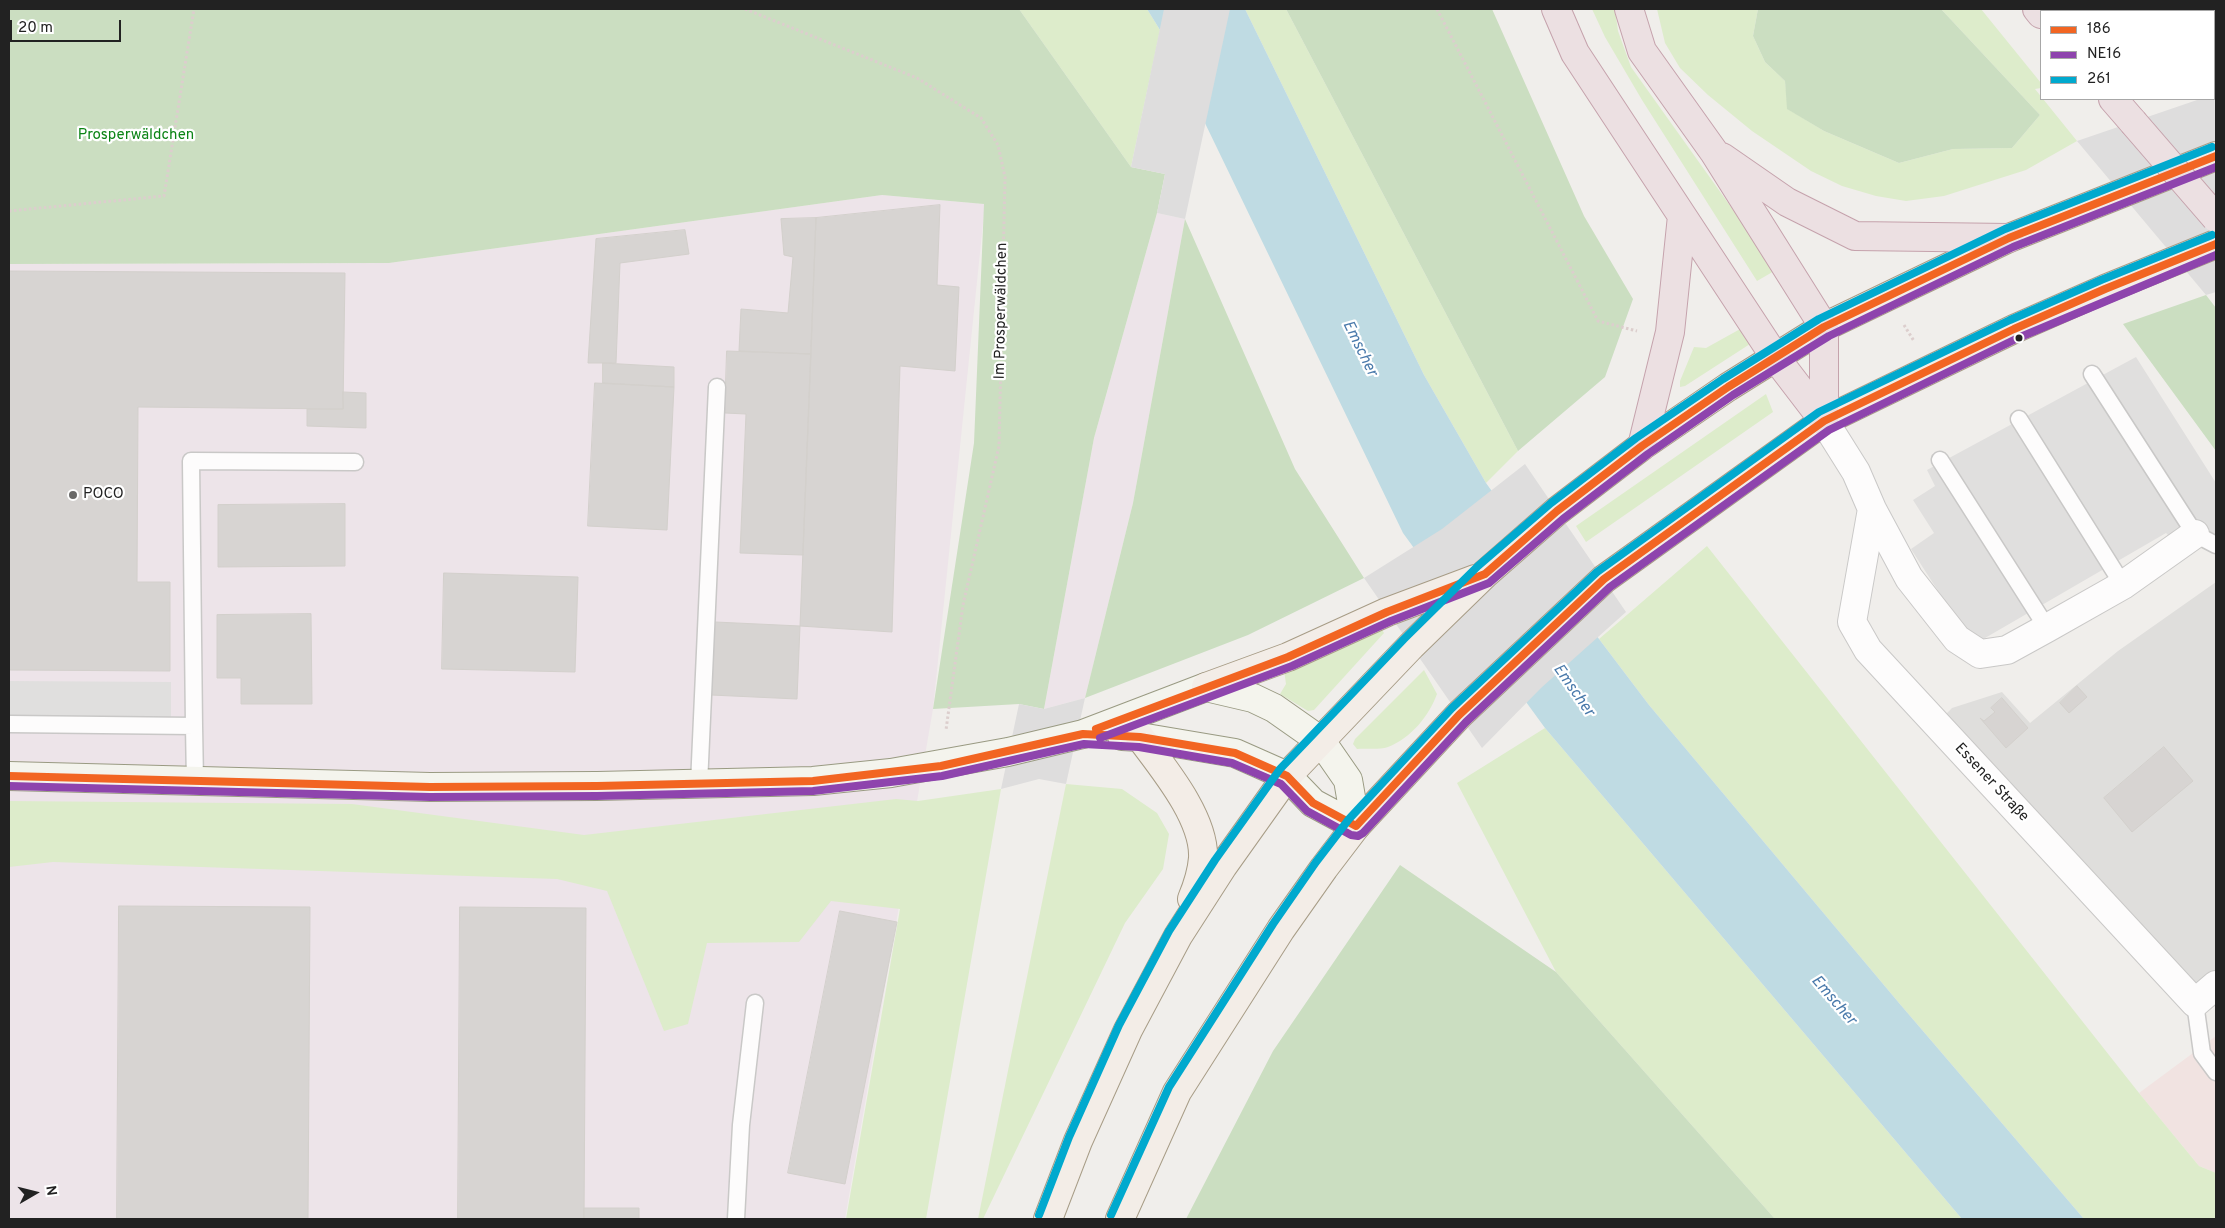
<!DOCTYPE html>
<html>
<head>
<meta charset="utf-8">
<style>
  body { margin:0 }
  #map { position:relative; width:2225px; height:1228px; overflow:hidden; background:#f0eeeb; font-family:Overpass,sans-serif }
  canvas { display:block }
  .frame { position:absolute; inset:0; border:10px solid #222; pointer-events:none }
  .legend { position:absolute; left:2040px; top:10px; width:175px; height:90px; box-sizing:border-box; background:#fff; border:1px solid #a7a7a7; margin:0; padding:6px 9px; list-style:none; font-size:15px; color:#222 }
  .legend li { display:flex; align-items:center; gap:10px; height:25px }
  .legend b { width:25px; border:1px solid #a7a7a7 }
  .north { position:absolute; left:10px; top:1168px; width:50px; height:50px; -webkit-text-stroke:4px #fff; paint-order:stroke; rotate:82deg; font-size:14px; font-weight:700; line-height:20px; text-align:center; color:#222 }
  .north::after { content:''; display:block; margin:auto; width:18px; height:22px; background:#222; clip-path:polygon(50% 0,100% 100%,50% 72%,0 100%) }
  .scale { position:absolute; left:10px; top:20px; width:111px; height:22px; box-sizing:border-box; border:2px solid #222; border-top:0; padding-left:6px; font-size:15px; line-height:18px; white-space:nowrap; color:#222; -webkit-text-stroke:4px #fff; paint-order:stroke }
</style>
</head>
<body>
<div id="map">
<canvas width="2225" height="1228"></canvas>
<div class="frame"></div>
<ul class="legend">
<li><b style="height:6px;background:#f26522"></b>186</li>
<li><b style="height:6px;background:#8e44ad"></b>NE16</li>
<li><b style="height:6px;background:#00a9ce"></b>261</li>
</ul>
<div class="north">N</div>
<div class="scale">20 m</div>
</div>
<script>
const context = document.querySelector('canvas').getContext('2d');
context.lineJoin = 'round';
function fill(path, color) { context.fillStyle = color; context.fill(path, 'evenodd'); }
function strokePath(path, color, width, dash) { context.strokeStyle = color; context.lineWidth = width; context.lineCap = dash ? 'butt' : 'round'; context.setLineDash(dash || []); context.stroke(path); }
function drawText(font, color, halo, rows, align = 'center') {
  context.font = font + ' Overpass,sans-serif'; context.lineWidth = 4.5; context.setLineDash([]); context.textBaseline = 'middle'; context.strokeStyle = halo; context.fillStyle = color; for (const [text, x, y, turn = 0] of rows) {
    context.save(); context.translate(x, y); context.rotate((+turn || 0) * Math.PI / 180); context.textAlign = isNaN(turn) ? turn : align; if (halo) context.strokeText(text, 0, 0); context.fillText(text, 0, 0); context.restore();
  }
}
fill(new Path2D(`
  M2216,582V1008L2183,975L1946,714L1952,708L2002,692L2030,723L2118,651Z`), '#dfdedc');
fill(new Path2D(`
  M2216,1036V1173L2199,1166L2139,1093Z`), '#f1e3e1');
fill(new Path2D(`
  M882,195L985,204L933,709L845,1219H9V264L389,263Z
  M1157,213L1185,219L1133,503L1085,698L1044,709L1094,438Z`), '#ede4e9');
fill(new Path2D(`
  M1019,9H1147L1160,30L1131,167Z
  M1245,9H1286L1518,451L1486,483L1424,375Z
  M1592,9H1615L1618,31L1631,67L1776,270L1757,281L1642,100L1605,37Z
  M1657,9H1758L1753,36L1765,62L1785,81L1788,109L1824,131L1899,163L1953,149L2012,148L2040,115L1941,9H1981L2041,83V88L2035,89L2077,141L2026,170L1944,196L1906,201L1876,196L1842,186L1811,171L1752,131L1708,95L1680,68L1665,43Z
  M1742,328L1750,344L1685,386L1680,387V381L1694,347L1706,348Z
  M1766,394L1773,412L1586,542L1576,526Z
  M1707,546L2139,1093L2199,1166L2216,1173V1219H2084L1899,1003L1649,705L1599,639Z
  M1379,625L1384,633L1314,710L1308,711L1280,694L1286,684L1284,670Z
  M1424,670L1437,694C1429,716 1411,738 1388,747C1379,750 1367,748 1357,749L1353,744L1355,739Z
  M1545,728L1962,1219H1775L1556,972L1457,783Z
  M1066,784L1122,789L1157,813L1169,834L1163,869L1125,923L983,1219H978Z
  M1001,789L926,1219H846L900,909L831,901L799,942L707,943L688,1024L664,1031L607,891L557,879L53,862L9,867V801L352,804L584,835L896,799L918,801Z`), '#ddeccb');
fill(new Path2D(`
  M9,9H1019L1131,167L1165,174L1157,213L1094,438L1044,709L1019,704L933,709L974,443L984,204L882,195L389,263L9,264Z
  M1286,9H1492L1584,216L1633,299L1605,377L1518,451Z
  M1758,9H1941L2040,115L2012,148L1953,149L1899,163L1824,131L1787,109L1785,81L1765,62L1753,36Z
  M1185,219L1295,469L1364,578L1248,635L1085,698L1133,503Z
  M2206,295L2216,308V451L2123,324Z
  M1400,865L1556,972L1775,1219H1186L1273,1051Z`), '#cbdec1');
fill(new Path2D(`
  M2136,357L2216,483V533L2186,553L2166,533L1973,645L1911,549L1934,533L1913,500L1935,486L1927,470Z
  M9,681L171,682V720L9,718Z`), '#e0dfde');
fill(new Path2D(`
  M1147,9H1245L1424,375L1486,483L1599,639L1649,705L1899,1003L2084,1219H1962L1545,728L1403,533L1160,30Z`), '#bfdbe3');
fill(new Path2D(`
  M1164,9H1230L1185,219L1157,213L1165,174L1131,167Z
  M2216,93V292L2206,295L2077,141L2200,99H2214V94Z
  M1525,464L1626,612L1541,688L1482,748L1364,578L1442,529Z
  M1085,698L1066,784L1039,779L1001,789L1019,704L1044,709Z`), '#dedddd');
const building = new Path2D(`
  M940,205L937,285L959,287L955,371L900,366L892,632L800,626L816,218Z
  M816,218L811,354L739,351L741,309L788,313L793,257L784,255L781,219Z
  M685,230L689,254L620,263L616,363H588L596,239Z
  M9,271L345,273L343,409L138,407L137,582H170V671L9,670Z
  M727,351L811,354L803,555L740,553L746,414L725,413Z
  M603,363L674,367V387L603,383Z
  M595,383L674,387L667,530L588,526Z
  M343,392L366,393V428L307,426V409H343Z
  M345,504V566L218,567V505Z
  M444,573L578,577L575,672L442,669Z
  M311,614L312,704H241V678H217V615Z
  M715,622L800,626L797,699L711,695Z
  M2077,686L2087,697L2069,713L2060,703Z
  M2002,698L2028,728L2006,748L1980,718L1984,721L1995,712L1991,708Z
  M2164,747L2193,781L2132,832L2104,798Z
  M119,906L310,907L308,1219H117Z
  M460,907L586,908L584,1219H458Z
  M840,911L897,922L845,1184L788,1173Z
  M584,1208H639V1219H584Z`);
fill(building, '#d7d4d2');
strokePath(building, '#d3d0cc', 1);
const service = new Path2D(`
  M2092,374L2195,534L2216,545
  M2019,419L2123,585
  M1940,460L2047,628
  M9,724L194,726L195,782
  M194,726L191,461L355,462
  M699,784L717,387
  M2195,1003L2202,1053L2216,1072
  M736,1219L741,1125L755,1003`);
const minor = new Path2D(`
  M1824,421L1856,472L1872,509L1909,578L1957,639L1980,654L2007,650L2047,628L2123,585L2195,534
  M1872,509L1852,622L1868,650L2195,1003L2216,985`);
const secondary = new Path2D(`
  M1122,736L1140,737L1235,753L1287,776L1313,803L1356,826
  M9,776L430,787L597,786L813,781L891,773L1008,752L1083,734L1206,687L1253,698L1274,708L1321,741L1348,780L1356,826`);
const primary = new Path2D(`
  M1206,687L1288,657L1387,612L1475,579
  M1140,737C1163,768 1205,818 1203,858C1202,871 1197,887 1192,899
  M1048,1219L1078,1141L1128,1030L1178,936L1223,866L1287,776L1411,646L1485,574L1557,511L1642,446L1728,387L1824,327L2009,238L2216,156
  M1120,1219L1177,1092L1281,929L1324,868L1356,826L1459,715L1604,579L1824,421L2014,329L2105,289L2216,244`);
const motorway = new Path2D(`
  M1556,9L1575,53L1775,357L1824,421
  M1629,9L1642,51L1714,152L1824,327V421
  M2037,9L2041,14
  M2149,9L2152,11
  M2214,81L2216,84
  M2113,99L2133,122
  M1722,157L1787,202L1855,236L2009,238
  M1642,446L1670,332L1682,216`);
strokePath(service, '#c9c8c7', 19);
strokePath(minor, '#c9c8c7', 30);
strokePath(secondary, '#999a82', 30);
strokePath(primary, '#a79c86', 30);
strokePath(motorway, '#c5a2ac', 30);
strokePath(new Path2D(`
  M745,9L917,78L981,118L998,145L1005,177L999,446L963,605L946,730
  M1437,9L1598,321L1637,331
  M9,211L164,196L194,9
  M1904,325L1914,341`), '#dccecd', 3, [2.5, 2.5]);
strokePath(service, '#fdfcfc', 16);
strokePath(minor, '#fdfcfc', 28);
strokePath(secondary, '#f4f4ed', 28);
strokePath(primary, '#f3ede7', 28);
strokePath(motorway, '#ece0e2', 28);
const motorwayBridge = new Path2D(`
  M2133,122L2216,218`);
strokePath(motorwayBridge, '#c5a2ac', 30, []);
strokePath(motorwayBridge, '#ece0e2', 28);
strokePath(new Path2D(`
  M1096,729L1288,657L1387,612L1485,574L1557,511L1642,446L1728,387L1824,327L2009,238L2216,156
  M9,776L430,787L597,786L813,781L941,766L1083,734L1140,737L1235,753L1287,776L1313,803L1356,826L1459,715L1604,579L1824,421L2014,329L2105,289L2216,244`), '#f26522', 8);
strokePath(new Path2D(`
  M1100,738L1292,666L1391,621L1489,583L1563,519L1648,454L1733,395L1829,336L2013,247L2216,167
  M9,786L430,797L597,796L813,791L942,776L1084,744L1139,747L1232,763L1281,784L1307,811L1351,835L1358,836L1363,833L1466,722L1610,587L1829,430L2018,338L2216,255`), '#8e44ad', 8);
strokePath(new Path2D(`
  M1039,1215L1069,1137L1119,1025L1169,931L1215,860L1280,769L1404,639L1478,566L1551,503L1636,438L1723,379L1819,319L2005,229L2212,147
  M1111,1215L1169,1087L1273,924L1316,862L1349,819L1452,708L1597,572L1819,412L2010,320L2101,280L2212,235`), '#00a9ce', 8);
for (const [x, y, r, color] of [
  [2019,338,4.5,"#222"],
  [73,495,5,"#6a6968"]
]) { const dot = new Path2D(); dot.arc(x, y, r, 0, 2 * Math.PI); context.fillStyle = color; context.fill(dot); strokePath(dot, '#fff', 2); }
drawText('15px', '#0c8416', '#fff', [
  ["Prosperwäldchen",136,136]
]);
drawText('15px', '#222', '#fff', [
  ["Im Prosperwäldchen",1002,311,-89],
  ["Essener Straße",1991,783,47]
]);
drawText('15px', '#222', '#fff', [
  ["POCO",83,495]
], 'left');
drawText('italic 16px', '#4a7aab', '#fff', [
  ["Emscher",1359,349,64],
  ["Emscher",1573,691,55],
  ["Emscher",1833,1001,49]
]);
</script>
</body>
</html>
